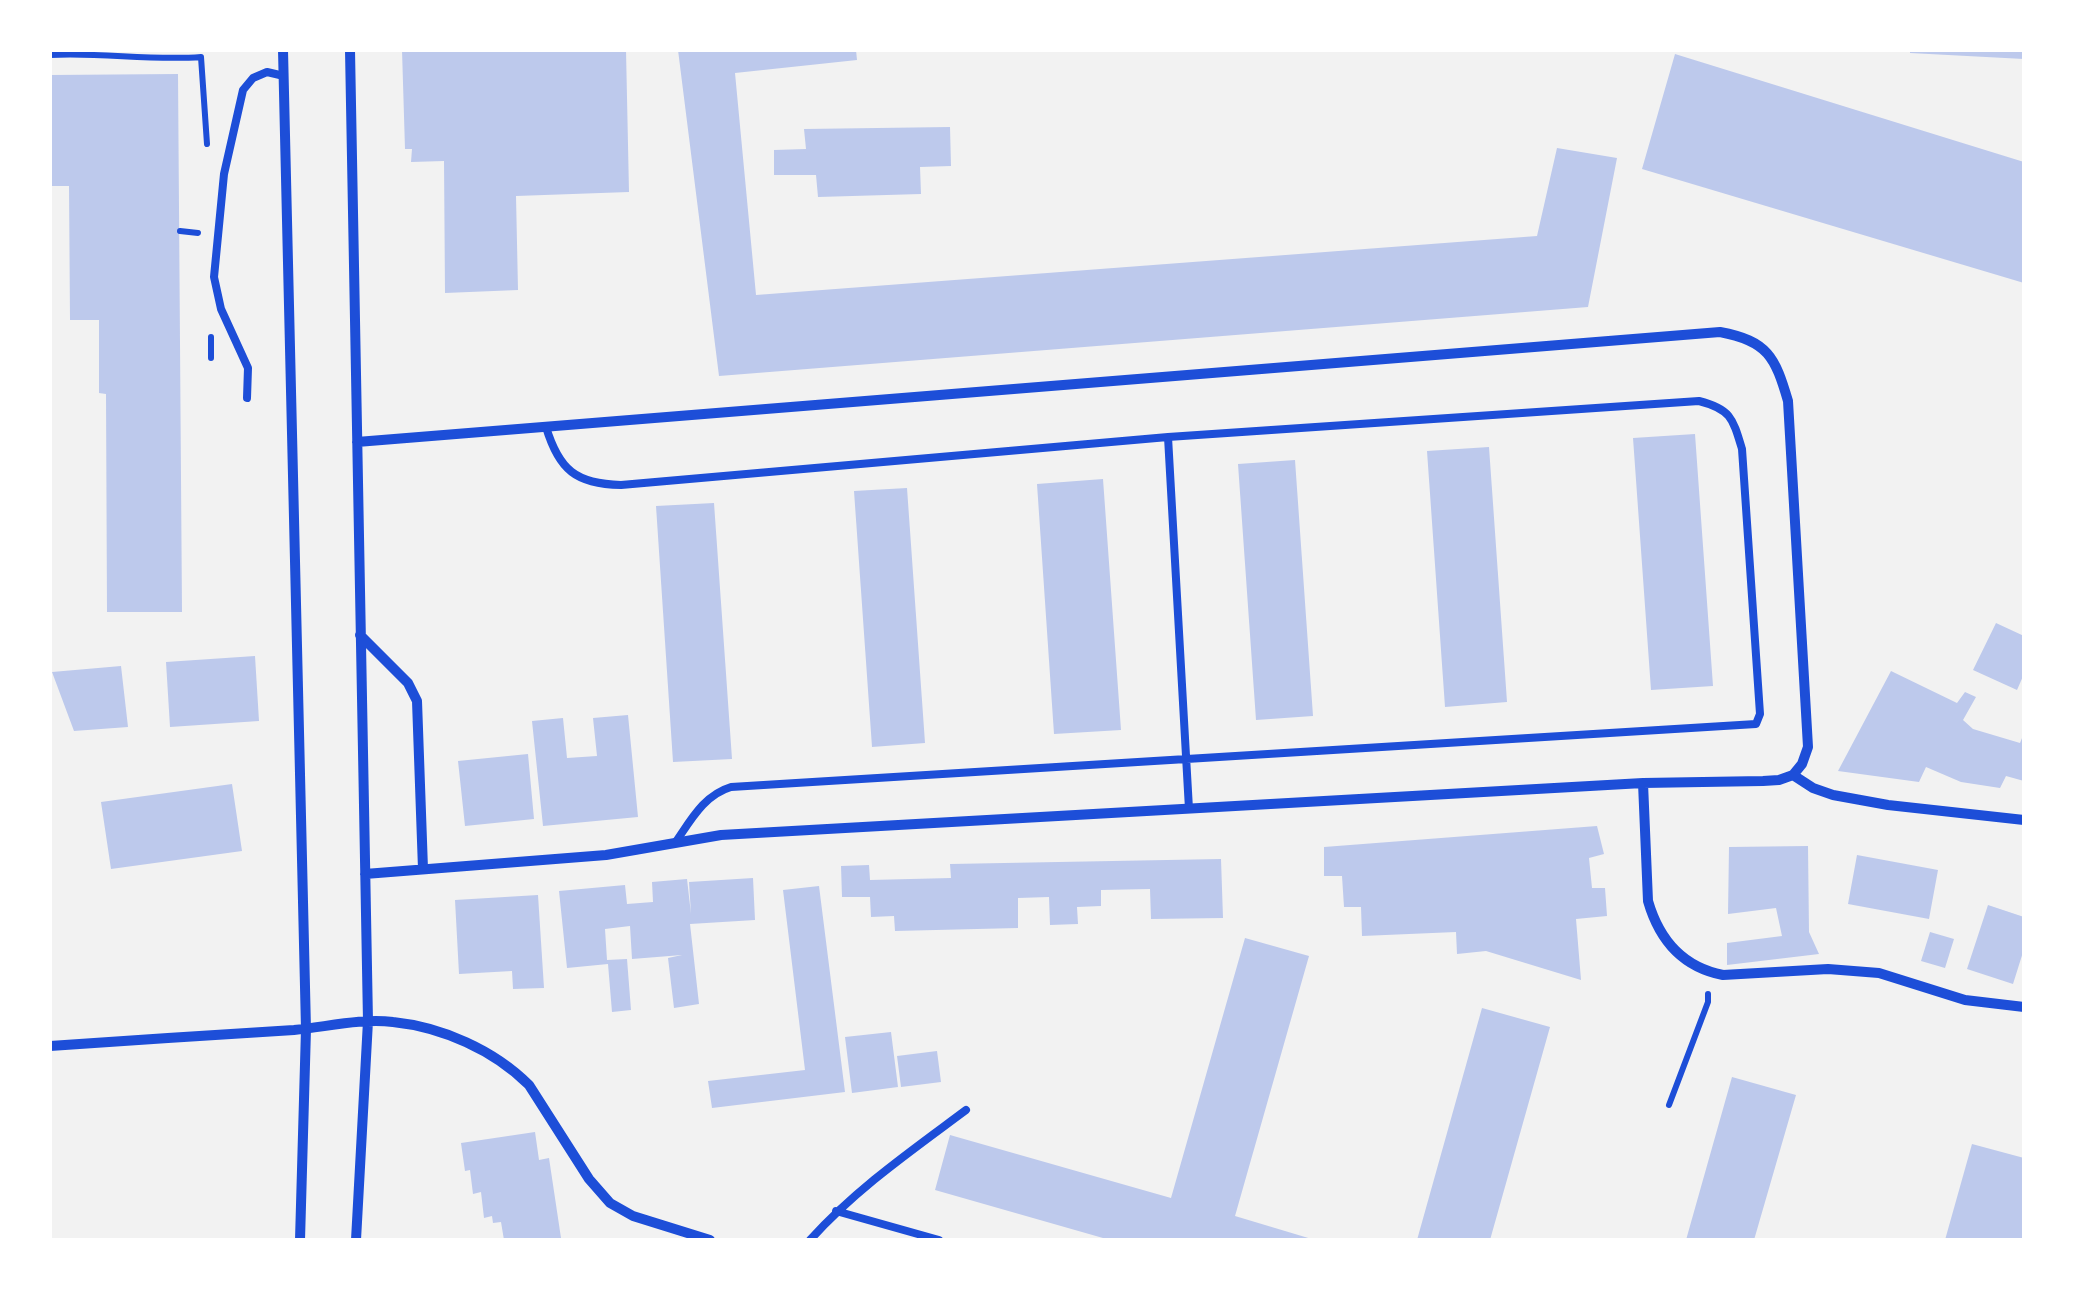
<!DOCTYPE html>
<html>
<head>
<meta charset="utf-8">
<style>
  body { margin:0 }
  #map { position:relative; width:2074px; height:1290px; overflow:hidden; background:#f2f2f2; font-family:"PT Sans",sans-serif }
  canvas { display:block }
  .frame { position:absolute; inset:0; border:52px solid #fff; pointer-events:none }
</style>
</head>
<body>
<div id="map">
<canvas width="2074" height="1290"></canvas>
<div class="frame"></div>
</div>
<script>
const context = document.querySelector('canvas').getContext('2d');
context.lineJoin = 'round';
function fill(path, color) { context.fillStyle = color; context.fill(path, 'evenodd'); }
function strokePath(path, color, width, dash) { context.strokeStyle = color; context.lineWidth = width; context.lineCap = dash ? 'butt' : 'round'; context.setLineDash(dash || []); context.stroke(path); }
fill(new Path2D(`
  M402,50H626L629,192L516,196L518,290L445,293L444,161L411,162L412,149H405Z
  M678,50H856L857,60L735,73L756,295L1537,236L1557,148L1617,158L1588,307L719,376Z
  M1910,50H2024V59L1910,53Z
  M1675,54L2024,162V283L1642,169Z
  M178,74L182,612H107L106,394L99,393V320H70L69,186H50V75Z
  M950,127L951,166L920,167L921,194L818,197L816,175H774V150L806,149L804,129Z
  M1695,434L1713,686L1651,690L1633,438Z
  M1489,447L1507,702L1445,707L1427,451Z
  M1295,460L1313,716L1256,720L1238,464Z
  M1103,479L1121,730L1054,734L1037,484Z
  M907,488L925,743L872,747L854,491Z
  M714,503L732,759L673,762L656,506Z
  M1996,623L2024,636V674L2017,690L1973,670Z
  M255,656L259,721L170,727L166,662Z
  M121,666L128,727L74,731L52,672Z
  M1891,671L1957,703L1965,692L1976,697L1963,720L1973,729L2020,743L2024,733V781L2006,776L2000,788L1961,782L1926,767L1919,782L1838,771Z
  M628,715L638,817L543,826L532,721L563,718L567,758L597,756L593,718Z
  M528,754L534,819L465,826L458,761Z
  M232,784L242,851L111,869L101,802Z
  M1597,826L1604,854L1589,858L1592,888H1605L1607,916L1576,919L1581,980L1486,951L1457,954L1456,932L1362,936L1361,907H1344L1342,876H1324V847Z
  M1808,846L1809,932L1819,954L1727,965V943L1782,936L1776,908L1728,914L1729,847Z
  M1857,855L1938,870L1929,919L1848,904Z
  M1221,859L1223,918L1151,919L1150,889L1101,890V906L1077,907L1078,924L1050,925L1049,897L1018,898V928L895,931L894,916L871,917L870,897H842L841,866L869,865L870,880L951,878L950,864Z
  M753,878L755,920L690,924L699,1004L674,1008L668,958L682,955L632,959L630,926L605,929L607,960L627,959L631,1010L612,1012L608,964L567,968L559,891L625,885L627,904L653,902L652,882L687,879L691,914L689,882Z
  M819,886L845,1092L712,1108L708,1081L805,1070L783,890Z
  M538,895L544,988L513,989L512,971L459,974L455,900Z
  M1988,905L2024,917V949L2013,984L1967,969Z
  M1930,932L1954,939L1945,968L1921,961Z
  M1245,938L1309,956L1235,1216L1315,1240H1110L935,1190L950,1135L1171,1198Z
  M1482,1008L1550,1027L1490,1240H1417Z
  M891,1032L898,1087L852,1093L845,1037Z
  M937,1051L941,1082L901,1087L897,1056Z
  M1732,1077L1796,1095L1754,1240H1686Z
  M535,1132L539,1160L549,1158L561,1238L504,1240L501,1222L493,1223L492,1216L484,1218L481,1192L473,1194L470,1170L465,1171L461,1143Z
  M1972,1144L2024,1158V1240H1945Z`), '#bdc9ec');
strokePath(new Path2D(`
  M50,55C101,52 150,61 201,57L207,144
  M180,231L198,233
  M211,337V358
  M1669,1105L1708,1002V994`), '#1d4ed8', 6);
strokePath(new Path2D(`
  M247,398L248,368L221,309L214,277L224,174L243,90L253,78L267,72L284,76
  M546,427C559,470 576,484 621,485L1168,437L1699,401C1731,409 1733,419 1742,449L1760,714L1756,724L731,787C704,795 691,820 675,843
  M1168,437L1189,809
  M836,1211L939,1240
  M810,1240C856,1189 911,1151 966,1110`), '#1d4ed8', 8);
strokePath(new Path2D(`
  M283,50L306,1029L300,1240
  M350,50L368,1021L356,1240
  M357,442L1720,332C1768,341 1775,357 1788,401L1808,747L1802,764L1793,775
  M360,635L408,683L417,701L423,869
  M1793,775L1813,788L1833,795L1888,805L2024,820
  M1643,783L1648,901C1659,939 1682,967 1723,975L1828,969L1879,973L1965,1000L2024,1007
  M365,874L606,855L721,835L1643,783L1763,781L1779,780L1793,775
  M50,1046C131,1040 213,1035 294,1030C326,1027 361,1018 393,1022C442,1027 494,1050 529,1085L589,1179L610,1203L633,1216L710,1240`), '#1d4ed8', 10);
</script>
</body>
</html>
